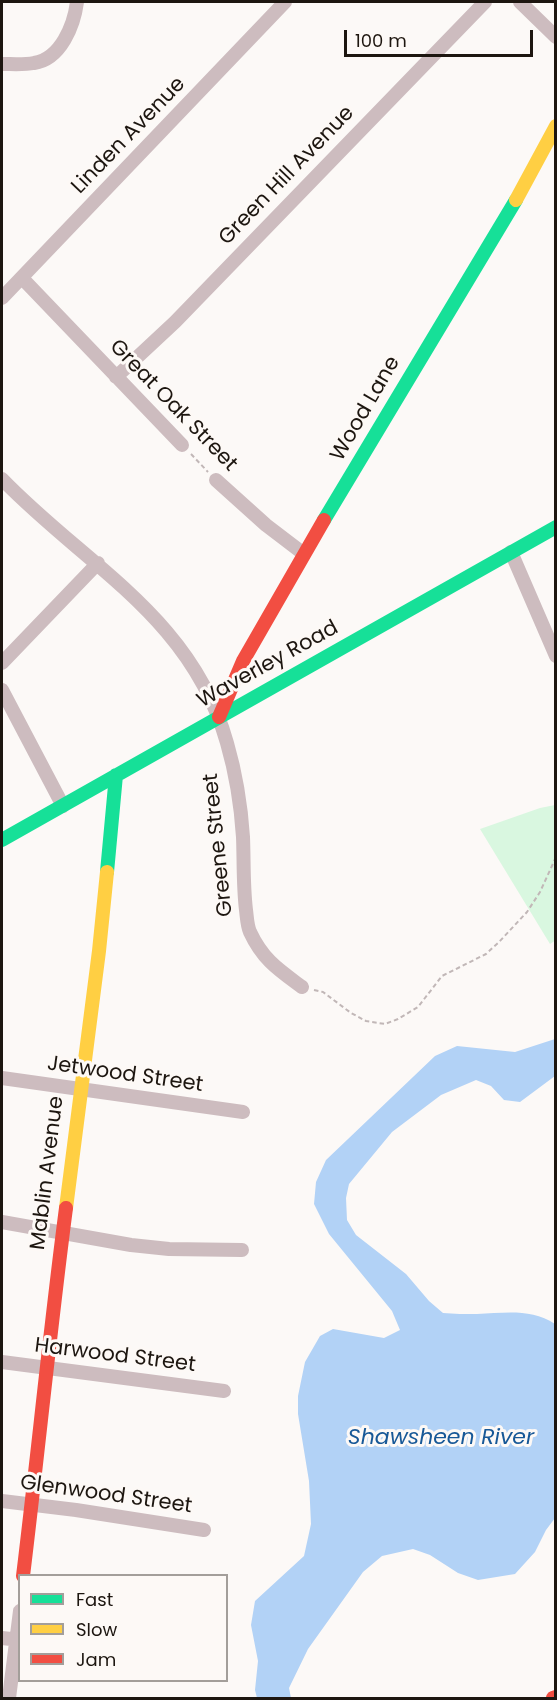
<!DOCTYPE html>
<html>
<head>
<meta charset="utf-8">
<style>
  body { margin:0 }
  #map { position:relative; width:557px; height:1700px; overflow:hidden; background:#fcf9f7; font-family:Poppins,sans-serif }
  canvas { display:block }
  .frame { position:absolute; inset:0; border:3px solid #1d1610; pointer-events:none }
  .legend { position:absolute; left:18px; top:1574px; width:210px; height:108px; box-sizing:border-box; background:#fdf9f6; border:2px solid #a39e9a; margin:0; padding:8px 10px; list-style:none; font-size:18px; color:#1d1610 }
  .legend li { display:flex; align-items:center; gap:12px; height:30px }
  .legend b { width:30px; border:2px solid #a39e9a }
  .scale { position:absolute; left:344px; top:30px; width:189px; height:27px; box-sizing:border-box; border:3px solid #1d1610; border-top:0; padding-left:8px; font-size:18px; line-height:21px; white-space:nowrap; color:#1d1610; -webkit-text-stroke:4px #fdf9f6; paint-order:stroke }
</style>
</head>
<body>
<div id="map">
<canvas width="557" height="1700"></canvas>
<div class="frame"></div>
<ul class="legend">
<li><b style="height:8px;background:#16e098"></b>Fast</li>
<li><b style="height:8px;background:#ffcf43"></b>Slow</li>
<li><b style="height:8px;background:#f24e42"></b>Jam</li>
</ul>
<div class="scale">100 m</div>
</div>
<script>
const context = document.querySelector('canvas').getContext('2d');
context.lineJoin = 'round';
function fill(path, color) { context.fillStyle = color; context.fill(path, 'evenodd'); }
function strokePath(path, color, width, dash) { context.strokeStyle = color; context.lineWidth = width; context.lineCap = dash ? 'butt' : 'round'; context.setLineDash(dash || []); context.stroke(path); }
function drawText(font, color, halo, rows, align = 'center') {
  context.font = font + ' Poppins,sans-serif'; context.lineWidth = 6; context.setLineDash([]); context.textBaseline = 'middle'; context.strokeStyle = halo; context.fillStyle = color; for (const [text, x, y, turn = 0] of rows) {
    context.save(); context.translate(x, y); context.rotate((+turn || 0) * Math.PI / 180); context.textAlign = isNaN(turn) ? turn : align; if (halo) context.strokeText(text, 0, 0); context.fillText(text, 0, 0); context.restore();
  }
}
fill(new Path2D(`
  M555,805L556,940L550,944L480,829L540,808Z`), '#d9f7e0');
fill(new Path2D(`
  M555,1039V1076L520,1102L504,1100L491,1086L476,1080L441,1095L392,1132L349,1184L346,1198L347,1220L356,1235L406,1274L429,1301L443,1313C454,1314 465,1314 477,1314C504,1313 531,1308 555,1324V1518L546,1530L535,1552L515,1574L478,1580L458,1573L430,1555L413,1549L382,1556L363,1572L308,1649L289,1688L291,1698H257L255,1690L258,1661L251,1625L255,1601L304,1556L311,1524L309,1481L298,1414V1396L305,1362L320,1336L333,1329L384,1338L400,1330L392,1311L329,1234L314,1204L316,1182L326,1160L435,1056L457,1046L515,1052Z`), '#b2d2f6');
strokePath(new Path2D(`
  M191,454L208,472
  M314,990L323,992L351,1013L366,1021L385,1024L398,1019L418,1007L442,976L486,954L499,942L527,912L540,892L556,857`), '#c1b7b7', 2, [4.5, 3]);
strokePath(new Path2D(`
  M520,2L556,37
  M2,64C12,64 24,65 34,63C61,59 74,25 77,2
  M22,278L182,445
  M2,298L285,2
  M116,377L175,322L485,2
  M2,479C86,566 192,617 227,743C236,774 241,806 243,837C244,862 243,885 246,910C247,917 247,925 250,932C263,960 279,970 302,987
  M216,480L266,525L304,554
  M511,552L556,656
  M2,663L98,563
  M2,690L63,806
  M2,1078L243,1112
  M2,1222L131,1245L169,1249L242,1250
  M2,1362L224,1391
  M2,1501L76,1510L204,1530
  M2,1638L20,1640
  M9,1698L20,1611`), '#cdbcbf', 14);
strokePath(new Path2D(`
  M324,520L516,200
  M2,840L556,527
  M107,872L116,775`), '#16e098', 14);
strokePath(new Path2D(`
  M516,200L556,126
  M66,1208L99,951L107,872`), '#ffcf43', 14);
strokePath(new Path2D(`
  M219,717L243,661L324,520
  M23,1576C38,1453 50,1330 66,1208
  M553,1698L556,1697`), '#f24e42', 14);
drawText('21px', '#1d1610', '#fdf9f6', [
  ["Linden Avenue",129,136,-46],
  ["Green Hill Avenue",287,176,-46],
  ["Great Oak Street",173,406,46],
  ["Wood Lane",366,409,-60],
  ["Waverley Road",268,665,-29],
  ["Greene Street",219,845,-96],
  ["Jetwood Street",125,1075,8],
  ["Mablin Avenue",48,1173,-83],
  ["Harwood Street",115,1356,7],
  ["Glenwood Street",106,1495,8]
]);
drawText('italic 22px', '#175897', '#fdf9f6', [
  ["Shawsheen River",441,1438]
]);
</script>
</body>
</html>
